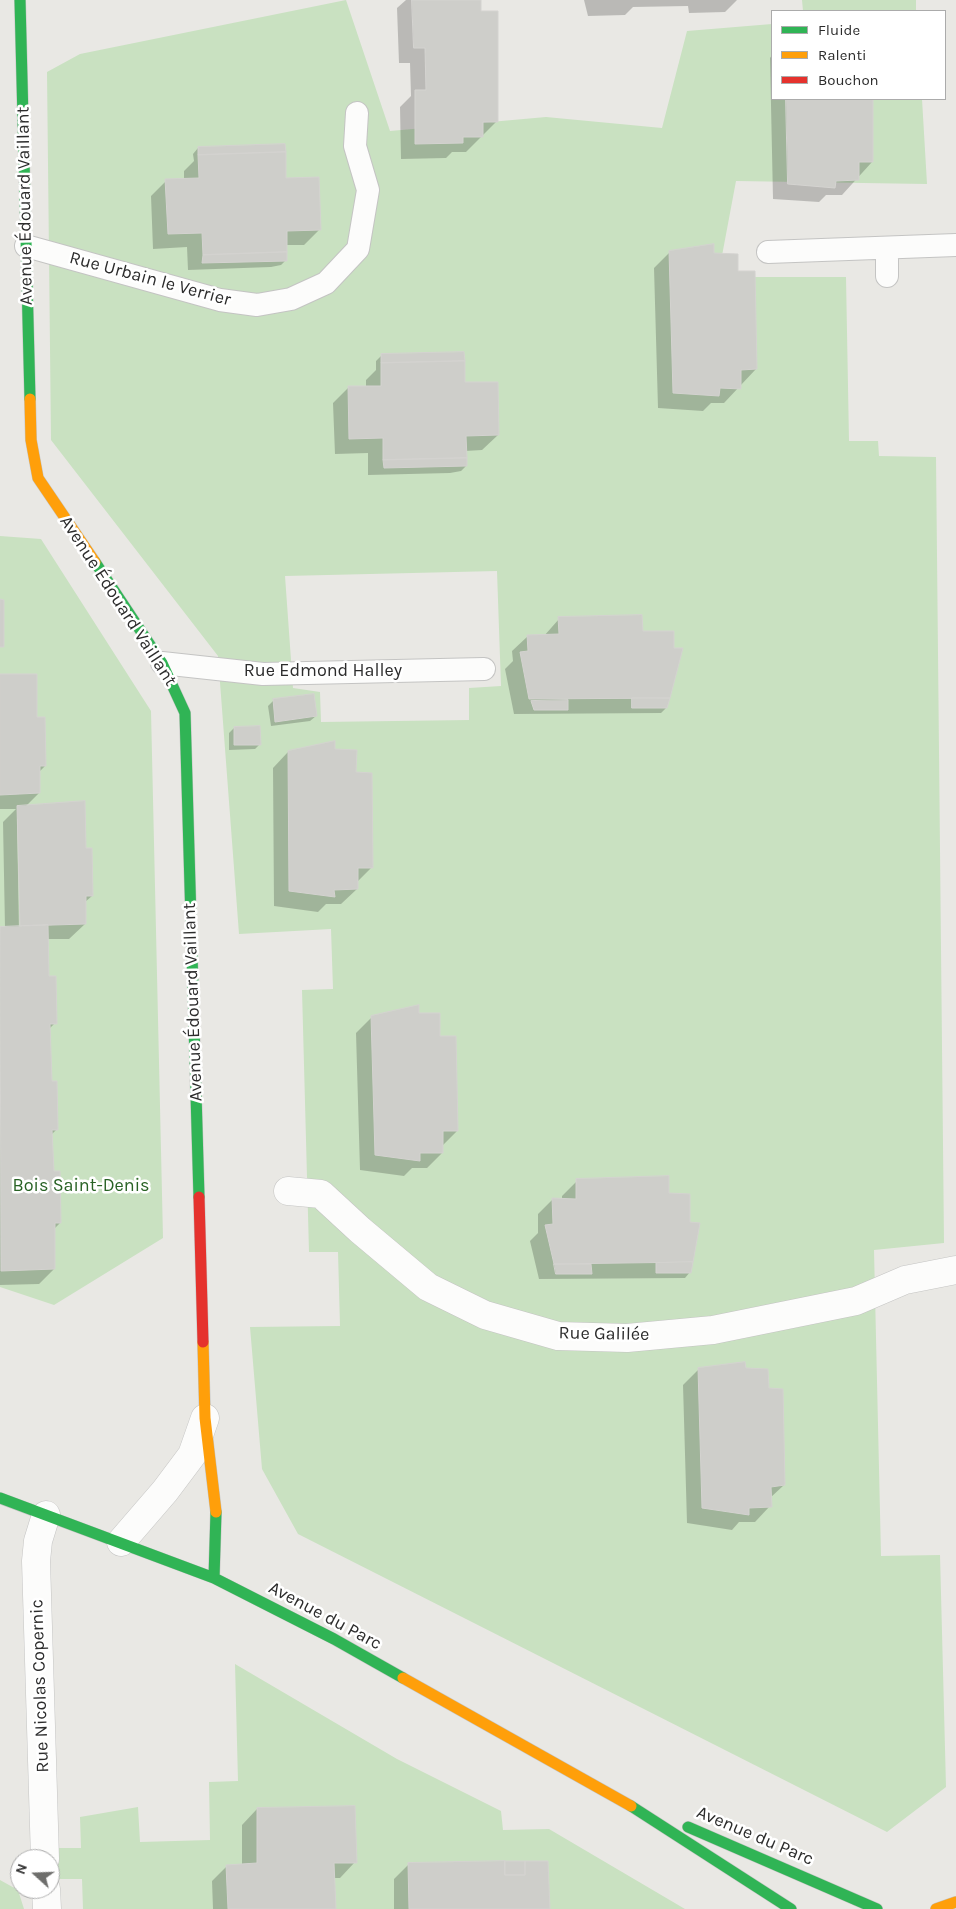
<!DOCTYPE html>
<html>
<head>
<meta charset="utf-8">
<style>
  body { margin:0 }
  #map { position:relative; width:956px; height:1909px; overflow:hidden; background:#e9e8e4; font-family:Karla,sans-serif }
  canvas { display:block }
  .legend { position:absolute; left:771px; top:10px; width:175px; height:90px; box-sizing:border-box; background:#fff; border:1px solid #ababab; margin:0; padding:6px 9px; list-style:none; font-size:15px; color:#2c2c2c }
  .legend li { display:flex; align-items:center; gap:10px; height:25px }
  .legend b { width:25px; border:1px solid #ababab }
  .north { position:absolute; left:10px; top:1849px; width:50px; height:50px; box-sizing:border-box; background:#fff; border:1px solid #ababab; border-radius:50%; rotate:290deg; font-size:14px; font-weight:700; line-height:20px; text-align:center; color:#2c2c2c }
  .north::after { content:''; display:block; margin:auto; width:18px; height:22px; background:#6e6e6c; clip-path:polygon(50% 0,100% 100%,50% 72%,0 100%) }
</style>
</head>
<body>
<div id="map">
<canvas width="956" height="1909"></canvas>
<ul class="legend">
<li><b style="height:6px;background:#30b455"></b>Fluide</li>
<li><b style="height:6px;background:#ff9f0a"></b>Ralenti</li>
<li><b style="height:6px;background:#e5322d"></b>Bouchon</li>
</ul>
<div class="north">N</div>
</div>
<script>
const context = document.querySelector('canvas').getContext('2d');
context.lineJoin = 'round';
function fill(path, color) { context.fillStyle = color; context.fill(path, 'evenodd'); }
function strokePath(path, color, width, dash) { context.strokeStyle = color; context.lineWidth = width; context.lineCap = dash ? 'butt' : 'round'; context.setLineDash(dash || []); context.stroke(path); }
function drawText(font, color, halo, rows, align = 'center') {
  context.font = font + ' Karla,sans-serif'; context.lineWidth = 5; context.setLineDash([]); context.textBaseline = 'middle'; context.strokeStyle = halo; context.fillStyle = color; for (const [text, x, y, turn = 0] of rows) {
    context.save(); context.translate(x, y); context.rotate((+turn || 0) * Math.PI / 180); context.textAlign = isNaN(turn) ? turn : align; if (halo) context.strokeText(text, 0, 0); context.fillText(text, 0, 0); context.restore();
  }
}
fill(new Path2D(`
  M346,0L390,131L546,117L662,128L687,31L772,24V99H922L927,184L736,181L718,277H846L849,441H878L879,456L936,457L944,1243L874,1250L881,1556L940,1555L946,1787L887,1832L298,1534L262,1469L250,1327L340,1326L338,1252H309L302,990L333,989L331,929L239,934L218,656L51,440L47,72L80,54ZM497,571L501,686L469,688V720L321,722L320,692L293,688L285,576Z
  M802,0H916V11H803Z
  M0,536L41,539L151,711L163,1238L54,1305L0,1287Z
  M235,1664L397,1759L501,1811L503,1830L549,1829L685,1909H83L82,1879H53L52,1848H81L80,1817L138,1807L140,1842L210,1840L209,1782L238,1781Z
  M0,1880L18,1890L24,1909H0Z`), '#c9e1c1');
fill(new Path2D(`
  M406,0H480V12L497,121L466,152H452L446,158L401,159L400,107L411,96L410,63H399L397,8Z
  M584,0H737L725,12L689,13L688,6L633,7L625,15L588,16Z
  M772,55V99H871L872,162L842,195H826L819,202L773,199L770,58Z
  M198,148L285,179L319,230L304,245H286V260L281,265L271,267L188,270L187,247L153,249L151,196L166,181L184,180V171L194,161L193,154Z
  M669,253L713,255L736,272L756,369L724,403H711L703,411L658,408L654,268Z
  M382,355L464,383L498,435L482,450L465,451L466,466L461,471L450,473L368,475V453L335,454L333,403L348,388L366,387V380L376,370V361Z
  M559,619L642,632L666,708L661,713L514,714L505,669L513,661L512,651L528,636H544Z
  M0,675L36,719L45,766L39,772V793L26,806L85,849L92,896L85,902V924L69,939H47L48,977L55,1023L49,1029L50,1082L57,1129L51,1135L53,1173L60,1223L54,1229V1269L39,1284L0,1285V928H5L3,822L16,809H0ZM17,819H19L22,932H19Z
  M273,701L316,716L310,721L271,726L268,706Z
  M234,728L260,744L255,749L229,750V733Z
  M334,750L355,773L371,868L357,882V889L341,904H326L318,912L274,906L273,768L288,752Z
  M418,1014L439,1037L457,1131L442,1146V1153L427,1168H412L404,1176L360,1170L356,1033L372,1017Z
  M577,1181L667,1195L689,1223L698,1224L690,1272L685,1278L539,1279L530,1241L538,1233V1214L553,1199H562V1196Z
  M699,1369L745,1370L767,1389L784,1485L770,1498V1506L755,1522H739L732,1530L687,1523L683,1385Z
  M257,1809L355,1862L340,1878H334L335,1909H213L212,1881L227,1866L242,1865V1825Z
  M409,1864L549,1909H394V1879Z`), '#0003');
const building = new Path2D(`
  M412,0H481V11H498V122H483V137H463V143L415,144V90H426L425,48H414Z
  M786,99H873V162H859V180L836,181L835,188L788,184Z
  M285,144L286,152L198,155V147Z
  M286,152V178L319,177L321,230L287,231V252L203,255L202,233L168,234L165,179L199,178L198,155Z
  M714,244V253L738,254V271H755L757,369L741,370V389L720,388L719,396L673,393L669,251Z
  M287,252V261L202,263L203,255Z
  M464,352L465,361L381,363V354Z
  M465,361V382H498L499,435L466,436L467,458L383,460V438L349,439L348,386H381V363Z
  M467,458V466L384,468L383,460Z
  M0,599L4,600V647H0Z
  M642,615L643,631H674V648H683L670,698L529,699L520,652L528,651L527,635L559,634L558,617Z
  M0,674H37V717H45L46,766H40V793L0,795Z
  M314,694L317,716L275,722L273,699Z
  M632,698H670L667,708H632Z
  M568,700V710H534L531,701Z
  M260,726L261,745H234V727Z
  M335,741V749L357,750L356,772L372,773L373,868H358V889L334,890L335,897L289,891L288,751Z
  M85,801L86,848H92L93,896H86V924L20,926L17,806Z
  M48,925L49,976H56L57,1024H50L52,1081H57L58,1130H52L54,1171H60L61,1223H55V1269L1,1271L0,927Z
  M419,1005V1013H440V1036H456L458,1131H443V1153H420V1161L375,1155L371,1016Z
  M669,1176V1193L690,1194V1222L700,1223L693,1262L554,1264L545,1225L553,1224L552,1198L576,1199V1179Z
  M693,1262L691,1273H656V1263Z
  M554,1264H591L592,1274H556Z
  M745,1362L746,1368L768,1369L769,1388L783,1389L785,1485L771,1487L772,1507L749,1508V1515L702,1508L698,1368Z
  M355,1806L357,1863H334L336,1909H228L226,1865L257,1863V1808Z
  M505,1861V1875H525V1861H548L550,1909H409L408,1863Z
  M505,1861H525V1875H505Z`);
fill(building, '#cececa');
strokePath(building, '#d4d3d0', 1);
const lane = new Path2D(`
  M26,246L220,300L257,305L291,299L326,283L358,249L368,190L355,146L357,113
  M887,248V276
  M768,252L956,245
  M162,663L263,674L484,669`);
const street = new Path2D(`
  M288,1191L321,1194L360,1230L428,1287L485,1315L558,1336L627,1338L713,1330L856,1301L905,1280L956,1270
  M121,1542L165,1491L192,1455L205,1418
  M45,1859L36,1561L38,1541L46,1515
  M46,1889L47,1909`);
const fast = new Path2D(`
  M20,0L30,399
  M95,562L162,663L185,713L199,1197
  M0,1498L214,1578L334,1639L403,1678
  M214,1578L216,1512
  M631,1806L791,1909
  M688,1827L877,1909`);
const slow = new Path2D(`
  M30,399L31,440L38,478L95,562
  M203,1342L205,1418L216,1512
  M403,1678L631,1806
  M936,1909L956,1902`);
const jam = new Path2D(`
  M199,1197L203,1342`);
strokePath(lane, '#c4c4c3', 24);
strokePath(street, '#c4c4c3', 29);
strokePath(fast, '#c4c4c3', 12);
strokePath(slow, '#c4c4c3', 12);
strokePath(jam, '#c4c4c3', 12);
strokePath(lane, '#fcfcfb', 22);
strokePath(street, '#fcfcfb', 28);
strokePath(fast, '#30b455', 11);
strokePath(slow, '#ff9f0a', 11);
strokePath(jam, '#e5322d', 11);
drawText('18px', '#2c2c2c', '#fff', [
  ["Avenue Édouard Vaillant",25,206,-91],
  ["Rue Urbain le Verrier",150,279,15],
  ["Avenue Édouard Vaillant",118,601,57],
  ["Rue Edmond Halley",323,671],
  ["Avenue Édouard Vaillant",193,1002,-92],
  ["Rue Galilée",604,1334,1],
  ["Avenue du Parc",325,1616,28],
  ["Rue Nicolas Copernic",40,1686,-92],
  ["Avenue du Parc",755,1836,23]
]);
drawText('18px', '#286224', '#fff', [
  ["Bois Saint-Denis",81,1186]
]);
</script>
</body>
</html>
